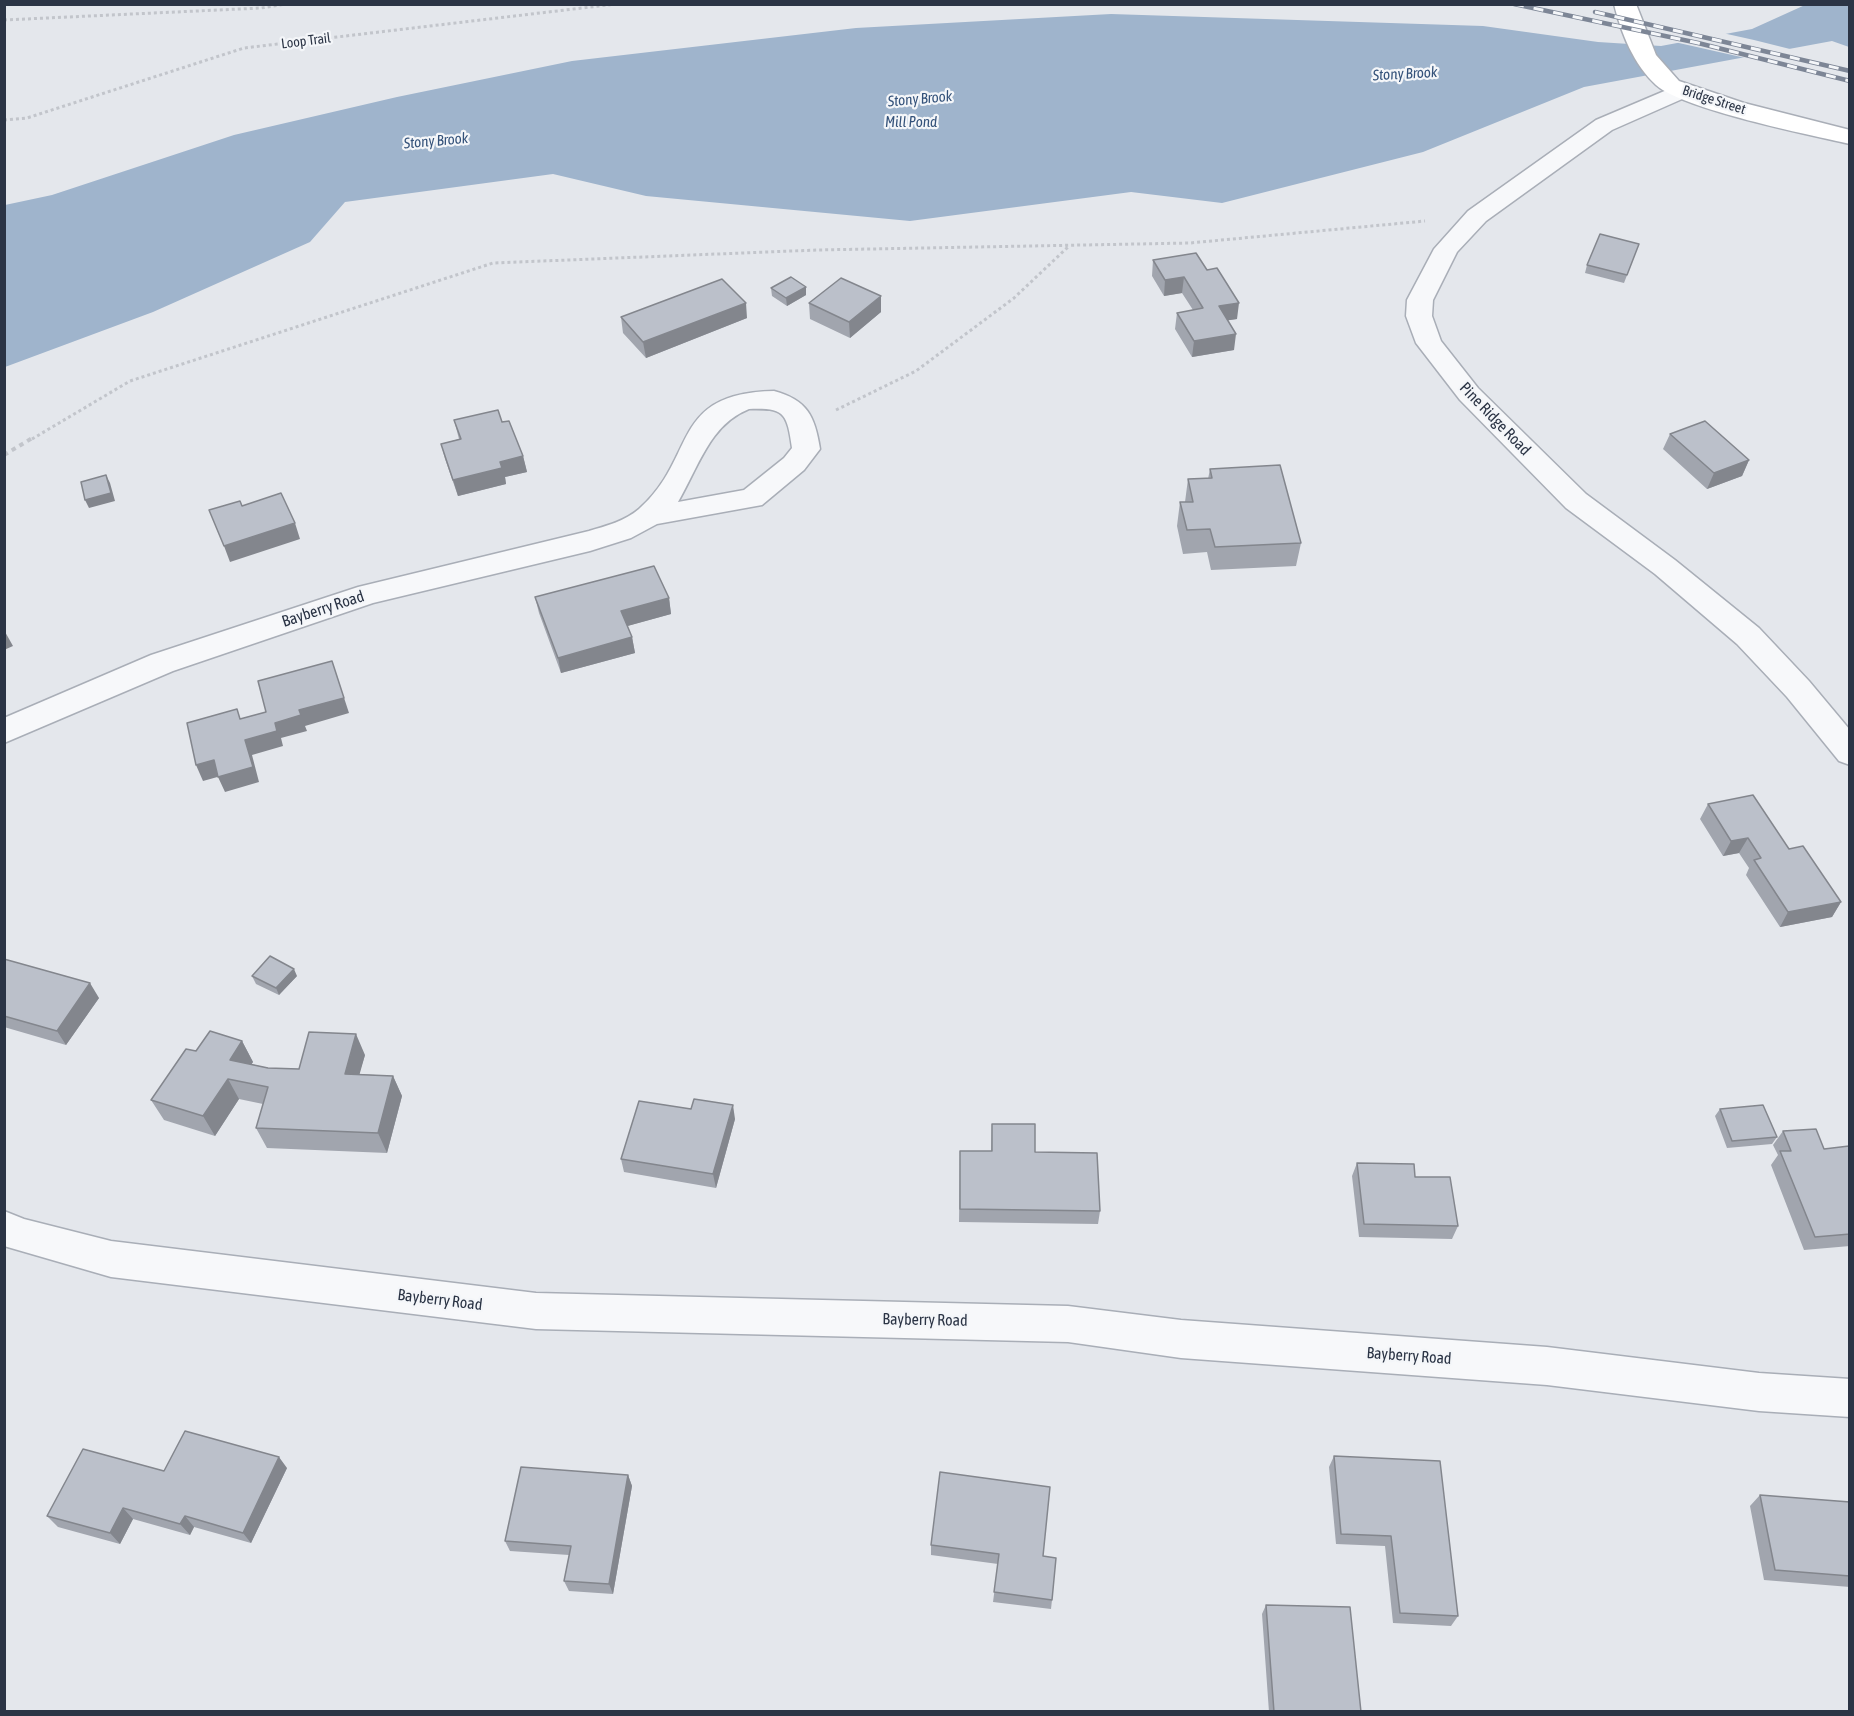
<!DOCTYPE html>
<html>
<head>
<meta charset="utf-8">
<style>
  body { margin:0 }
  #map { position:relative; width:1854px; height:1716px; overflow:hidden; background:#e4e7ec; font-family:"Asap Condensed",sans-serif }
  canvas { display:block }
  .frame { position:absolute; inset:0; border:6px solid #2b3445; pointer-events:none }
</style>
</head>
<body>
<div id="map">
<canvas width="1854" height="1716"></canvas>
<div class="frame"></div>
</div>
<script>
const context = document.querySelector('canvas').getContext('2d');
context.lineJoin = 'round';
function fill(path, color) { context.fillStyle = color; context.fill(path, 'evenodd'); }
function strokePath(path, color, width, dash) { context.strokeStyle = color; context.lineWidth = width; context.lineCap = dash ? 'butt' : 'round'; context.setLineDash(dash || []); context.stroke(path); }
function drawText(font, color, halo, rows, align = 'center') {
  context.font = font + ' "Asap Condensed",sans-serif'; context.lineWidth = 4.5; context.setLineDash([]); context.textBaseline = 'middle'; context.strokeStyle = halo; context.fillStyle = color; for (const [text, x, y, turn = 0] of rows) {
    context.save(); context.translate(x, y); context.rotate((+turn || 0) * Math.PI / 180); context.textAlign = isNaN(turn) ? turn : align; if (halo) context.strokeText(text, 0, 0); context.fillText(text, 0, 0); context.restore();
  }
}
fill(new Path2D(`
  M1805,5H1849V47L1832,41L1584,87L1423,152L1222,203L1131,192L910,221L646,196L553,174L345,202L310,242L153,312L5,367V205L52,195L234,135L397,97L572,61L856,28L1111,14L1483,26L1598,42L1661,46L1752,29Z`), '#9fb4cc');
fill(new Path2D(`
  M1718,32L1754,40L1798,51L1750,59L1670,41Z`), '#e4e7ec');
const minor = new Path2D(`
  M1681,84L1689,86L1692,91L1689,96L1612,130L1486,221L1457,252L1433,300L1432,316L1441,341L1478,388L1586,494L1675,560L1759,628L1809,681L1850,730V765L1839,761L1787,697L1737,644L1655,574L1566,508L1460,400L1416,343L1406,316L1407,300L1434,249L1468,211L1596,120Z
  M774,391C807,400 815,416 820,449L804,470L762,505L657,524L631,538L590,551L373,603L173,671L4,743V718L151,655L358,587L589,531C606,526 625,521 639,509C698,457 669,393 774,391ZM749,409C784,408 787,412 792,448L784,458L744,490L678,502C698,468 710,424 749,409Z
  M4,1211L24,1219L111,1241L536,1293L1068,1306L1181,1320L1547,1347L1759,1373L1850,1379V1417L1759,1411L1547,1385L1181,1358L1068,1342L536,1329L111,1277L4,1246Z`);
const secondary = new Path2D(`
  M1614,4H1636L1656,55L1679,81L1744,103L1850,130V144C1810,135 1682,109 1656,85C1634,65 1621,33 1614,4Z`);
strokePath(minor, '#a9aeb7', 3);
strokePath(secondary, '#a9aeb7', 3);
strokePath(new Path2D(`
  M4,20L261,8L286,4
  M4,120L27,118L244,48L616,4
  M836,410L916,371L1014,298L1069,246
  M32,439L130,381L493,263L817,250L1190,243L1425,221`), '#c2c5cb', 3, [3, 3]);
strokePath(new Path2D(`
  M4,455L34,437`), '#c2c5cb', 4, [4.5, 4.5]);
fill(minor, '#f7f8fa');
fill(secondary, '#fff');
const rail = new Path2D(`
  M1514,4L1698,43L1850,81
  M1595,12L1850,71`);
strokePath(rail, '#7d8696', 4.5);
strokePath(rail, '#f4f6f9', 3, [10]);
fill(new Path2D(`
  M1636,252L1624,283L1585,273L1587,265Z
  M1196,253L1237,319L1228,320L1234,350L1192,357L1175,329L1177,313L1193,310L1182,293L1164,296L1152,276L1153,260Z
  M806,287V295L787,306L772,296L771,288Z
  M809,303L881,312L850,338L810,319Z
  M621,317L747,318L646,358L623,333Z
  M454,420L502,422L523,456L527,472L505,477L506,484L458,496L445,459L441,444L459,439Z
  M1670,434L1749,460L1742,476L1707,489L1663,449Z
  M1210,469L1301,543L1296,566L1211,570L1207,552L1183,554L1177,526L1180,502H1185L1188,479H1208Z
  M535,597L669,598L671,614L627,626L632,637L635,653L561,673L539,613Z
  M1708,804L1789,849L1841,902L1832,917L1780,927L1746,875L1749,868L1739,853L1723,856L1700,819Z
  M4,959L99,998L66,1045L4,1027Z
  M252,976H297L279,995L256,984Z
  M242,1041L253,1062L251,1064L268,1068L299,1069L365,1055L359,1074L393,1076L402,1096L387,1153L267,1148L256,1128L263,1104L239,1099L215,1136L164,1120L151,1100L196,1051Z
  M1720,1109L1777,1137L1772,1144L1727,1148L1715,1116Z
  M735,1119L716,1188L624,1172L621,1159Z
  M992,1124L1035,1152L1100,1211L1098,1224L959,1222L960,1151H991Z
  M1783,1131L1824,1149L1850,1148V1246L1804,1250L1771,1165L1778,1155L1773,1145Z
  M1357,1163L1458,1226L1452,1239L1359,1237L1352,1176Z
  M1334,1456L1458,1616L1451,1626L1393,1623L1385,1546L1336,1544L1329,1467Z
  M287,1468L251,1543L194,1527L190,1535L133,1519L120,1544L58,1527L47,1516L164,1471Z
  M628,1475L632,1486L613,1594L569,1591L564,1581L569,1555L510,1551L505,1541Z
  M1760,1495L1850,1502V1587L1764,1580L1750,1506Z
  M931,1545L1043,1556L1052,1600L1051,1609L993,1602L998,1564L931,1555Z
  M1266,1605L1361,1712H1269L1262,1614Z`), '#a1a5ae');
fill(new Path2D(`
  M1184,277L1182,293L1164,296L1165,280Z
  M806,287V295L787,306L786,298Z
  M881,296V312L850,338L849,322Z
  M746,303L747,318L646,358L643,342Z
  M1239,303L1237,319L1217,322L1219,306Z
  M1236,334L1234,350L1192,357L1194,341Z
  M523,456L527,472L505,477L506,484L458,496L453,480L500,462Z
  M1749,460L1742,476L1707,489L1714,473Z
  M106,475L110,483L115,501L89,508L85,500Z
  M295,523L300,539L230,562L224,546Z
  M669,598L671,614L624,627L621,611Z
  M4,630L13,646L4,650Z
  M632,637L635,653L561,673L558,658Z
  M332,661L349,713L305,726L307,731L281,738L283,746L252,755L259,782L225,792L218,777L245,740L299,710Z
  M214,760L221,776L203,781L196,765Z
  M1748,838L1739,853L1723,856L1731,841Z
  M1841,902L1832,917L1780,927L1788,912Z
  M294,969L297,976L279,995L276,988Z
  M90,983L99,998L66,1045L57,1031Z
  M356,1034L365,1055L354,1094L345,1074Z
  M242,1041L253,1062L241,1080L230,1060Z
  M393,1076L402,1096L387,1153L378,1133Z
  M228,1079L239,1099L215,1136L203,1116Z
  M733,1105L735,1119L716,1188L713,1174Z
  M279,1457L287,1468L251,1543L243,1533Z
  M628,1475L632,1486L613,1594L609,1584Z
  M123,1508L133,1519L120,1544L110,1533Z
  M185,1516L194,1527L190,1535L180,1524Z`), '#83868d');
const building = new Path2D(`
  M1600,234L1639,244L1627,275L1587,265Z
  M1196,253L1207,270L1217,268L1239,303L1219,306L1236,334L1194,341L1177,313L1203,308L1184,277L1165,280L1153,260Z
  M791,277L806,287L786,298L771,288Z
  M841,278L881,296L849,322L809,303Z
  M722,279L746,303L643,342L621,317Z
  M498,410L502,422L509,421L523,456L500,462L502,468L453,480L441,444L461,439L454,420Z
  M1705,421L1749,460L1714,473L1670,434Z
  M1280,465L1301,543L1215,547L1210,529L1187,530L1180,502H1193L1188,479L1212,478L1210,469Z
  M106,475L111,493L85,500L81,482Z
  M281,493L295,523L224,546L209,510L240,501L242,506Z
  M654,566L669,598L621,611L632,637L558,658L535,597Z
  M332,661L344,698L299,710L301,715L275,723L277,731L245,740L253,767L218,777L214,760L196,765L187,723L237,709L240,719L266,712L258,681Z
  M1753,795L1789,849L1803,846L1841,902L1788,912L1754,860L1761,858L1748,838L1731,841L1708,804Z
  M270,956L294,969L276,988L252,976Z
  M4,959L90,983L57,1031L4,1016Z
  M210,1031L242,1041L230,1060L268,1068L299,1069L309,1032L356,1034L345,1074L393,1076L378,1133L256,1128L268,1087L228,1079L203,1116L151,1100L186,1049L196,1051Z
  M694,1099L733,1105L713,1174L621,1159L639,1101L691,1109Z
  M1763,1105L1777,1137L1732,1141L1720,1109Z
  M992,1124H1035V1152L1097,1153L1100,1211L960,1209V1151H992Z
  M1816,1129L1824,1149L1849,1146L1850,1148V1234L1815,1237L1780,1151H1791L1783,1131Z
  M1357,1163L1414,1164L1415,1177H1450L1458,1226L1364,1224Z
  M185,1431L279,1457L243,1533L185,1516L180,1524L123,1508L110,1533L47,1516L83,1449L164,1471Z
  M1334,1456L1440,1461L1458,1616L1400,1613L1391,1536L1341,1534Z
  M521,1467L628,1475L609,1584L564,1581L571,1546L505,1541Z
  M940,1472L1050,1487L1043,1556L1056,1558L1052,1600L994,1592L999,1554L931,1545Z
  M1760,1495L1850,1502V1576L1775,1570Z
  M1266,1605L1350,1607L1361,1712H1274Z`);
fill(building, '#bbc0ca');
strokePath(building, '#83868d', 1.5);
drawText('14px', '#2b3445', '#f4f6f9', [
  ["Loop Trail",306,41,-7],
  ["Bridge Street",1714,100,18]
]);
drawText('italic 15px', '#34527a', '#f4f6f9', [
  ["Stony Brook",1405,74,-3],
  ["Stony Brook",920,99,-5],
  ["Mill Pond",911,122],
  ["Stony Brook",436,141,-5]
]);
drawText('16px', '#2b3445', '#f4f6f9', [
  ["Pine Ridge Road",1495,419,46],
  ["Bayberry Road",323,609,-18],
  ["Bayberry Road",440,1300,7],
  ["Bayberry Road",925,1320,1],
  ["Bayberry Road",1409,1356,4]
]);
</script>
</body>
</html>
